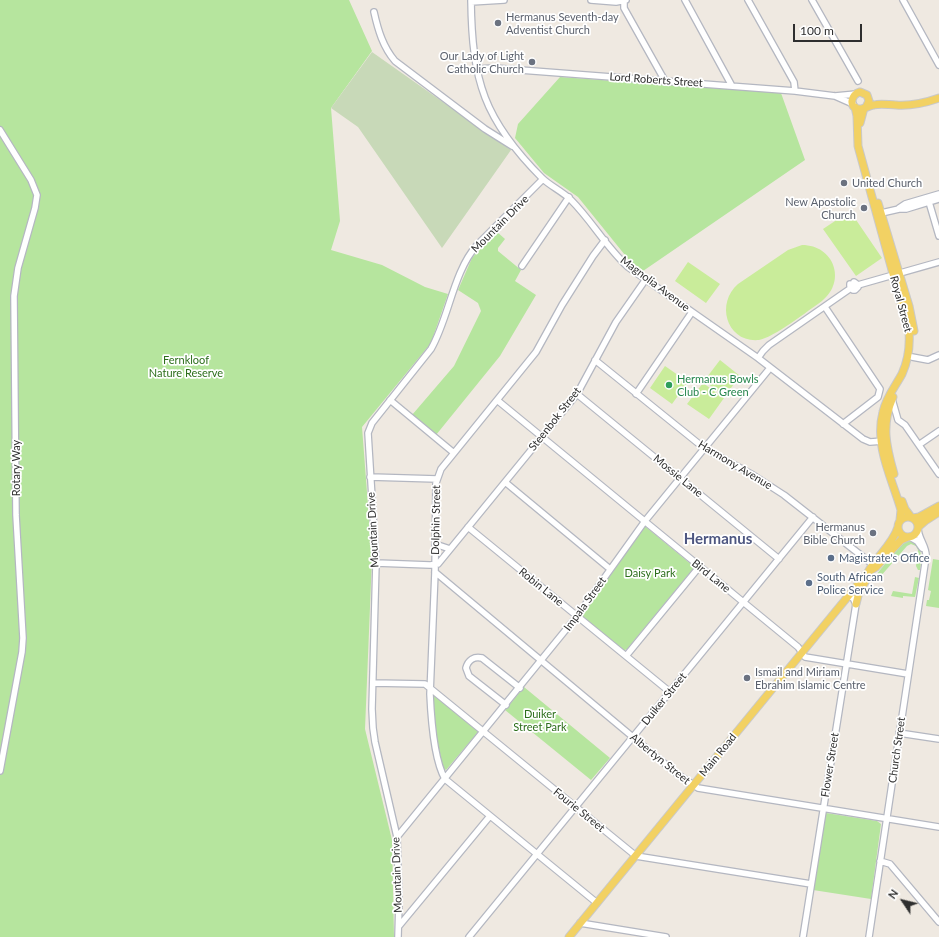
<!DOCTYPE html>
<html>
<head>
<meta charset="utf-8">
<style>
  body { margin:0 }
  #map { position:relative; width:939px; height:937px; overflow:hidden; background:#efe9e1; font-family:Lato,sans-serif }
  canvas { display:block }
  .north { position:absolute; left:883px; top:881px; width:40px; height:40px; -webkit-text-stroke:3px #fff; paint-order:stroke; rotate:305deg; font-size:11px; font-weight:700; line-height:16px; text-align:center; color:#2e2e2e }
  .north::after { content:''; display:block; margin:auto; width:14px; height:18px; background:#2e2e2e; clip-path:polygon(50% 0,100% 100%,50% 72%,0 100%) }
  .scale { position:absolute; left:793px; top:24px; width:69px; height:18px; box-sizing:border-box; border:2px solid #2e2e2e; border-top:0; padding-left:5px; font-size:12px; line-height:14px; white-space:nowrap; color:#2e2e2e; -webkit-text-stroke:3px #fff; paint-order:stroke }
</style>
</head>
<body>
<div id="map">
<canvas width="939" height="937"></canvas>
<div class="north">N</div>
<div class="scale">100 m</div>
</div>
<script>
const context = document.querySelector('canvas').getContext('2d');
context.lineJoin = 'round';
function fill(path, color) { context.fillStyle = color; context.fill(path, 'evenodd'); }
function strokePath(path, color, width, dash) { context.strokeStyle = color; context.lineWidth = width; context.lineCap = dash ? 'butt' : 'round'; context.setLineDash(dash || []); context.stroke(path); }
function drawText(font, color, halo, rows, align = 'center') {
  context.font = font + ' Lato,sans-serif'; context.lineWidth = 3.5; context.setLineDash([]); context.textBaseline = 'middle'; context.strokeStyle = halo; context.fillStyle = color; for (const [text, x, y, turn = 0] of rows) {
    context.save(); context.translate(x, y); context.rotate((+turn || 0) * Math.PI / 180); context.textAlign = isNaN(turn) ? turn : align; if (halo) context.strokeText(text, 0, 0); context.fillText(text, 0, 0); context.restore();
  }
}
fill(new Path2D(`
  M0,0H349L372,51L331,108L340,221L331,250L382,265L425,287L448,294L431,343L362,427L372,558L365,729L392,840L394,937H0Z
  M560,77L781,93L805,160L643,271L629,260L578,197L544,173L515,138L518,124Z
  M496,231L505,239L498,248V251L521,270L515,281L536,295L500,356L436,435L412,415L454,366L481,311L478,303L458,290L472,258Z
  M644,527H646L692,565L693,569L627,649L623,651L582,616Z
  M908,541C923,542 922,559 920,570H918L916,566L918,550L916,546L911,544L907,546L880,577H876V575C885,565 897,546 908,541Z
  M933,559L939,560V608L926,606L927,600H929L931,591L928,590Z
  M915,577L919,578L915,597L903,596V598L891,596L893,591L912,594Z
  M524,687L610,758L591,780L505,710Z
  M433,695H436L477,730L478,732L446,770L443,768L435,729Z
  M826,813L877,821L881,824L871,899L813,890L825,815Z`), '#b6e59e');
fill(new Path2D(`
  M372,52L511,150L442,248L358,127L331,108Z`), '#c8d9b8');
fill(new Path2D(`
  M850,211L882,258L856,276L823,229Z
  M802,245C834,245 847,281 822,301C809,310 773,338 759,340C727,343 715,304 738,284L788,250Z
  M688,262L720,284L706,303L675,281Z
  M720,360L740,376L725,396L704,381Z
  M665,366L688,382L672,404L650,388Z
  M703,383L724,398L709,419L687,404Z`), '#c9ec9a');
const minor = new Path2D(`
  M471,0C472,81 484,120 542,178C550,186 562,191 571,200C592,221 606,247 628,267L758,358L863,439L870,442L883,441
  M591,0L616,2L626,0
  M624,0V8L665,81
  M685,0L732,86
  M748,0L794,82L795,91
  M812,0L858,81
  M903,0L939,65
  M471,2L504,0
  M374,12C378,30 383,47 395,61L485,129L512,146
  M476,69L494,68L795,91L835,96L856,94
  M835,96L853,104
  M0,130L31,180L37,195L35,208L18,268L14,296L16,515L23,638L22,652L0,771
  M929,202L939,236
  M899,208L905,204L939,194
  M877,214L899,209H906L939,199
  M522,266L569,197
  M854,282L858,285V287L855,290H853L850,286V284L854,286Z
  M858,285L939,262
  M825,307L880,389L878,397L843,424
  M912,357L928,360L939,355
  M758,358L763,351L769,345L851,288
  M595,360L704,448L753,475L784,495L876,567
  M577,394L779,559
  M636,394L692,312
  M892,399L898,420L905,425L939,474
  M390,400L454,453
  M497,400L798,647L805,657L908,674
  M920,444L939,431
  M370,477L437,479
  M505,482L610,569
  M468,527L670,692
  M910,537L917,541L922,548
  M435,544L450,549
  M376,563L430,565L438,564L577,394L616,322L646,279
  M435,572L676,773L698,788L939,827
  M626,656L700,566
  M373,683L425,684L636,856L811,884
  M506,705L469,676L466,668C468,660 474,656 482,658L520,688
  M899,733L939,739
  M397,837L577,616L645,521L770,368
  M880,861L890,864L939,922
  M597,903L445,779C434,760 431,716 430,694L435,572L436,483L441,469L536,352L562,305L593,256L605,240
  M580,923L666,937
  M399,926L490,816
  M398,937L399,902L397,837L375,742L373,728L372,709L376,563L368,433L372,423L431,349C449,318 453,272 477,245L543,179
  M469,937L813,517
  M803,937L856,604L853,598L848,596
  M869,937L926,557C927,546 918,539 918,528`);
const major = new Path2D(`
  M855,107L857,116L858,146L909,332C910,346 908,361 902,374C895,387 886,397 883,412C874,446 892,478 901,510L900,520
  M866,107L869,101L867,95L860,92C851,94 848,108 859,109C864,110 869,105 874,105C881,103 889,105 896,105C911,106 925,103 939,98
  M860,123L864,108
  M878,203L909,306L914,331
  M893,397C881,425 886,446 894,474
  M902,501L905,509L911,517
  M898 527a10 10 0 1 1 20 0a10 10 0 1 1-20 0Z
  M913,518L919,517L939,506
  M918,527L925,521L939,512
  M868,572L876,567L901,540L908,537
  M856,604L859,592L865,582
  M569,937L868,572C876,557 893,544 898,527`);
strokePath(minor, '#b4b7c1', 8);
strokePath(major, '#c9c9c9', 9);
strokePath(minor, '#fff', 5.5);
strokePath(major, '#f2d163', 7);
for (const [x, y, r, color] of [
  [498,23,4,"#6b7280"],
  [532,62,4,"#6b7280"],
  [844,183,4,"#6b7280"],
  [864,208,4,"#6b7280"],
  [669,385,4,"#2e9e5b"],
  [873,533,4,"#6b7280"],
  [831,558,4,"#5c6f8a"],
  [809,583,4,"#5c6f8a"],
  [747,678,4,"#6b7280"]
]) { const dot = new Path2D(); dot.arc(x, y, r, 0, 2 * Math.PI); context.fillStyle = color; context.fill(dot); strokePath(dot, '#fff', 1.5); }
drawText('11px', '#5b616d', '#fff', [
  ["Hermanus Seventh-day",506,17],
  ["Adventist Church",506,30],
  ["Our Lady of Light",524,56,"right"],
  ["Catholic Church",524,69,"right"],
  ["United Church",852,183],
  ["New Apostolic",856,202,"right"],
  ["Church",856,215,"right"],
  ["Hermanus",865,527,"right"],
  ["Bible Church",865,540,"right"],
  ["Ismail and Miriam",755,672],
  ["Ebrahim Islamic Centre",755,685]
], 'left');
drawText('11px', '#2e2e2e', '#fff', [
  ["Lord Roberts Street",656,80,4],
  ["Mountain Drive",500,224,-45],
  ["Magnolia Avenue",655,284,37],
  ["Royal Street",901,304,75],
  ["Steenbok Street",555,419,-52],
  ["Harmony Avenue",735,465,31],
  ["Rotary Way",16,468,-90],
  ["Mossie Lane",678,476,39],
  ["Dolphin Street",436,520,-89],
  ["Mountain Drive",373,530,-93],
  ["Bird Lane",711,576,39],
  ["Robin Lane",541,587,39],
  ["Impala Street",585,604,-54],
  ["Duiker Street",664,699,-51],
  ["Church Street",897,750,-82],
  ["Main Road",718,755,-51],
  ["Albertyn Street",660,759,39],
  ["Flower Street",830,765,-81],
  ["Fourie Street",579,810,39],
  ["Mountain Drive",397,875,-92]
]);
drawText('11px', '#2c6e1b', '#fff', [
  ["Fernkloof",186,360],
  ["Nature Reserve",186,373],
  ["Daisy Park",650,573],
  ["Duiker",540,714],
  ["Street Park",540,727]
]);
drawText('11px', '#27864d', '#fff', [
  ["Hermanus Bowls",677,379],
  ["Club - C Green",677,392]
], 'left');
drawText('11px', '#4e5e75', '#fff', [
  ["Magistrate's Office",839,558],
  ["South African",817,577],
  ["Police Service",817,590]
], 'left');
drawText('bold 15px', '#4d5680', '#fff', [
  ["Hermanus",718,539]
]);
</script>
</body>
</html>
